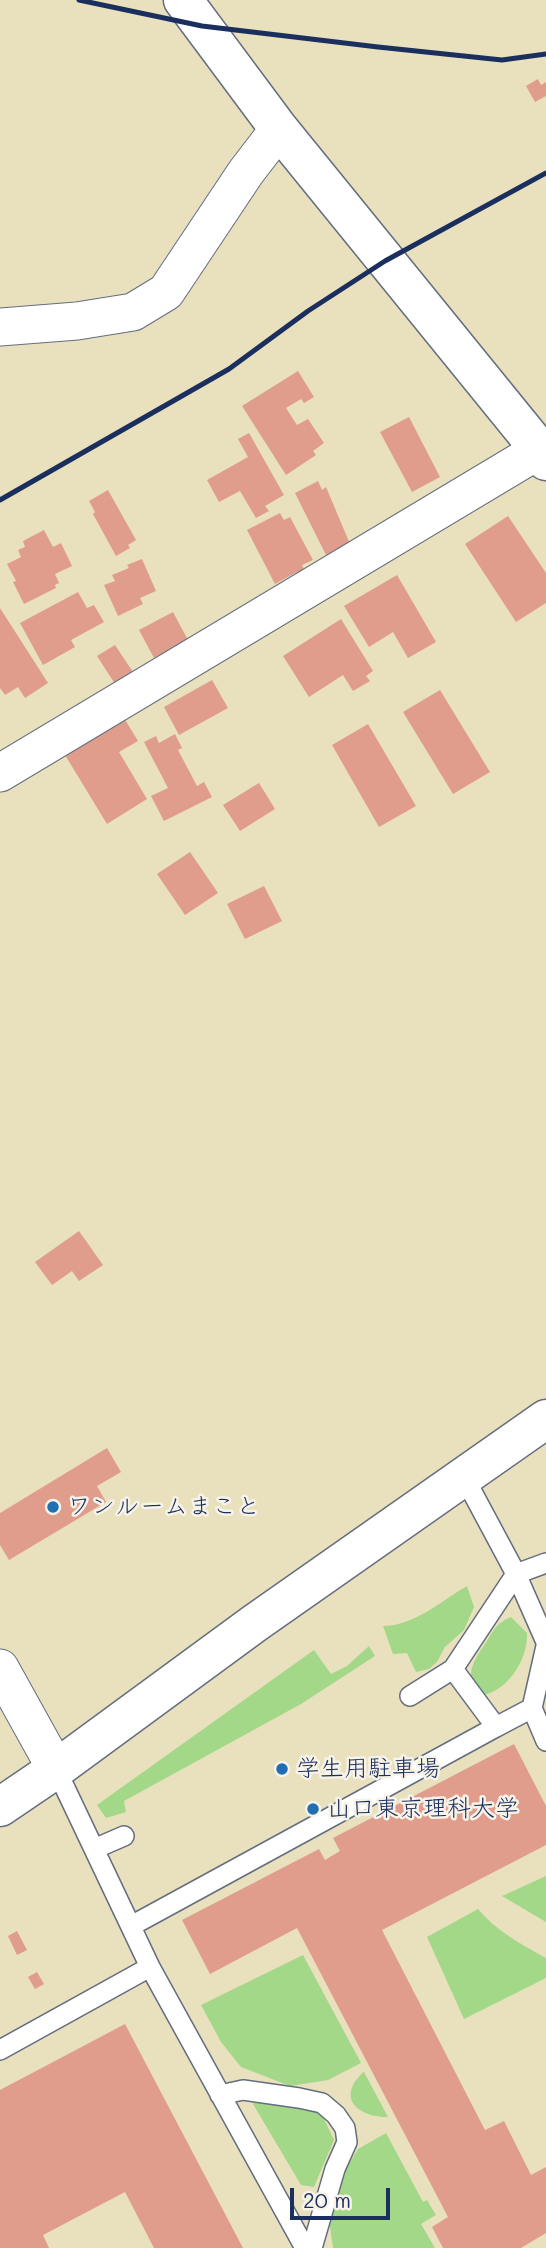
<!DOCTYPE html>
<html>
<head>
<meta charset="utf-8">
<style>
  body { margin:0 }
  #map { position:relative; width:546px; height:2248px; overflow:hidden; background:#e9e0bd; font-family:Mali,sans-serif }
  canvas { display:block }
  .scale { position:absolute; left:290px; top:2188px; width:100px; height:32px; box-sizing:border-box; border:4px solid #1b2f5e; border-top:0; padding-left:9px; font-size:21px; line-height:24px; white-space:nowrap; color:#1b2f5e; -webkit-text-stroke:5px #f7f3e8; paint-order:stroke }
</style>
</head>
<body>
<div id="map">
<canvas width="546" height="2248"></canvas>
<div class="scale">20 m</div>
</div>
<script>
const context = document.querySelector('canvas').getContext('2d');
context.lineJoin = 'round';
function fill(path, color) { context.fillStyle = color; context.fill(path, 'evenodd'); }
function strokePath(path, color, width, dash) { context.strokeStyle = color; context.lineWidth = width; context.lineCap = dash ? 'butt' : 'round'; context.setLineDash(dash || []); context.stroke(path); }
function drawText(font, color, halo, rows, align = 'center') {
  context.font = font + ' Mali,"Klee One",sans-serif'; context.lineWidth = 5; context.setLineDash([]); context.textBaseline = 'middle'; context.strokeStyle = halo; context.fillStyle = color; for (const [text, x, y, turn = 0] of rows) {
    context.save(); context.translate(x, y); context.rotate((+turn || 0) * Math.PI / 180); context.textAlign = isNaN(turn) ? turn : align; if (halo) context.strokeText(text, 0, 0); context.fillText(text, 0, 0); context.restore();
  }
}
fill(new Path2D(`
  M467,1586L474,1607L464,1630L445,1647L437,1662L429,1669L416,1672L407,1653L393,1654L383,1626C414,1626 441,1601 467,1586Z
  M511,1617L527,1633C528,1659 509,1689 484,1695C461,1681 473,1661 485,1644C494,1630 495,1624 511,1617Z
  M369,1646L375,1656L301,1704L124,1801L126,1812L106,1818L97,1805L314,1650L331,1674L347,1666Z
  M546,1876V1922L502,1896Z
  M478,1909C495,1930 522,1945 546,1958V1978L464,2019L427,1937Z
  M303,1955L361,2063L328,2080L290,2086L241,2067L221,2042L201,2005Z
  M364,2071V2072L388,2117C371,2118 342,2108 353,2085C355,2080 361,2075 364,2071Z
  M262,2096L318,2106L334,2140L314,2187L301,2185L253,2104Z
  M386,2133L423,2202L427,2200L436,2215L421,2224L435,2248H333L329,2220L331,2194L358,2149Z`), '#a3d889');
fill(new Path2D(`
  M538,79L541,85L546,82V96L535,102L526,86Z
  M298,371L314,397L304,403L301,399L286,408L297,425L308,419L324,443L313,451L316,455L286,475L242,406Z
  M409,417L440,477L412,492L380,432Z
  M249,433L284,495L265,506L269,511L256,518L240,491L219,502L207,480L248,457L238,439Z
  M318,481L322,490L326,487L350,544L326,555L295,493Z
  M108,490L136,540L128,545L130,548L116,556L93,514L95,512L89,501Z
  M280,513L284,520L290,517L313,560L302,565L305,571L299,575L297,572L275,584L247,530Z
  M508,516L546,573V603L516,622L465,544Z
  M44,530L53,547L61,543L72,566L55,574L59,583L55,585L56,588L24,604L13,582L16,581L7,564L21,557L18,550L25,547L23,541Z
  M142,559L156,591L140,598L143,604L118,616L104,585L115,581L112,575L129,568L127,565Z
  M397,575L436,642L408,658L393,632L369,647L344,606Z
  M78,592L87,608L94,605L104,622L71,640L75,647L43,665L20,623Z
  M0,608L48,683L25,698L18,687L5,695L0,688Z
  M173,612L188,640L154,658L139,630Z
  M341,619L373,671L366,676L370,681L353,691L343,675L309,697L283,656Z
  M115,645L135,675L117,687L97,656Z
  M212,680L228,708L179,735L164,707Z
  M440,690L490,772L453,794L403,712Z
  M121,713L138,741L119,752L147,799L107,824L65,755L103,732Z
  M368,724L416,806L379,827L332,745Z
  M175,734L182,748L178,750L197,786L204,782L212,797L164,821L151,796L168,788L144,742L156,736L159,743Z
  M259,783L275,809L240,831L223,805Z
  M190,852L218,893L185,915L157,874Z
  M264,886L282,921L245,939L227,904Z
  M79,1231L103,1265L79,1281L72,1271L52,1285L35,1262Z
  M107,1448L121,1472L97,1486L106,1502L9,1560L0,1545V1513Z
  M514,1744L546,1806V1845L382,1930L485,2130L504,2121L531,2175L546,2167V2233L521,2248H443L432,2227L448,2217L297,1928L210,1974L182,1920L319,1849L325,1860L340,1851L333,1838Z
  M17,1931L27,1950L17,1955L8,1936Z
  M37,1972L44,1984L35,1989L28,1977Z
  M125,2024L243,2248H154L125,2192L43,2235L49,2248H0V2090Z`), '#e09d8c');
const service = new Path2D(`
  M463,1475L516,1574L546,1642
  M546,1646L532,1708L546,1741
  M453,1669L496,1727L532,1708
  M410,1696L453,1669L516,1574L546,1563
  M56,1769L150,1967L305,2248
  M94,1849L124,1836
  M131,1926L496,1727
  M0,2050L150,1967
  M220,2095L243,2090L299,2098L322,2103L336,2115L345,2128L347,2142L335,2169L312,2248`);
const minor = new Path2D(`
  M0,327L77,321L133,312L166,292L246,172L279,129
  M0,773L546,446
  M0,1668L56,1769`);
const tertiary = new Path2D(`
  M183,0L279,129L539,449L546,461
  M0,1807L56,1769L255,1623L546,1419`);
strokePath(service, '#636d7f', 22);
strokePath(minor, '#636d7f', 39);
strokePath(tertiary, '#636d7f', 41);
strokePath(service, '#fff', 19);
strokePath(minor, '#fff', 37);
strokePath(tertiary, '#fff', 38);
strokePath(new Path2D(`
  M79,0L202,26L378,47L502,60L546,54
  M0,500L229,369L308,311L385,261L546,173`), '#1b2f5e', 5);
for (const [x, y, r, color] of [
  [53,1507,7,"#1f6fb2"],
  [282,1769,7,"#1f6fb2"],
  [313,1809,7,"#1f6fb2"]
]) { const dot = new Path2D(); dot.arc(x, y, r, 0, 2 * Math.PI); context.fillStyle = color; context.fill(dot); strokePath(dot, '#f7f3e8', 2.5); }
drawText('24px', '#1b2f5e', '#f7f3e8', [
  ["ワンルームまこと",67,1507],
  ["学生用駐車場",296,1769],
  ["山口東京理科大学",327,1809]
], 'left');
</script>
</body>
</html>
